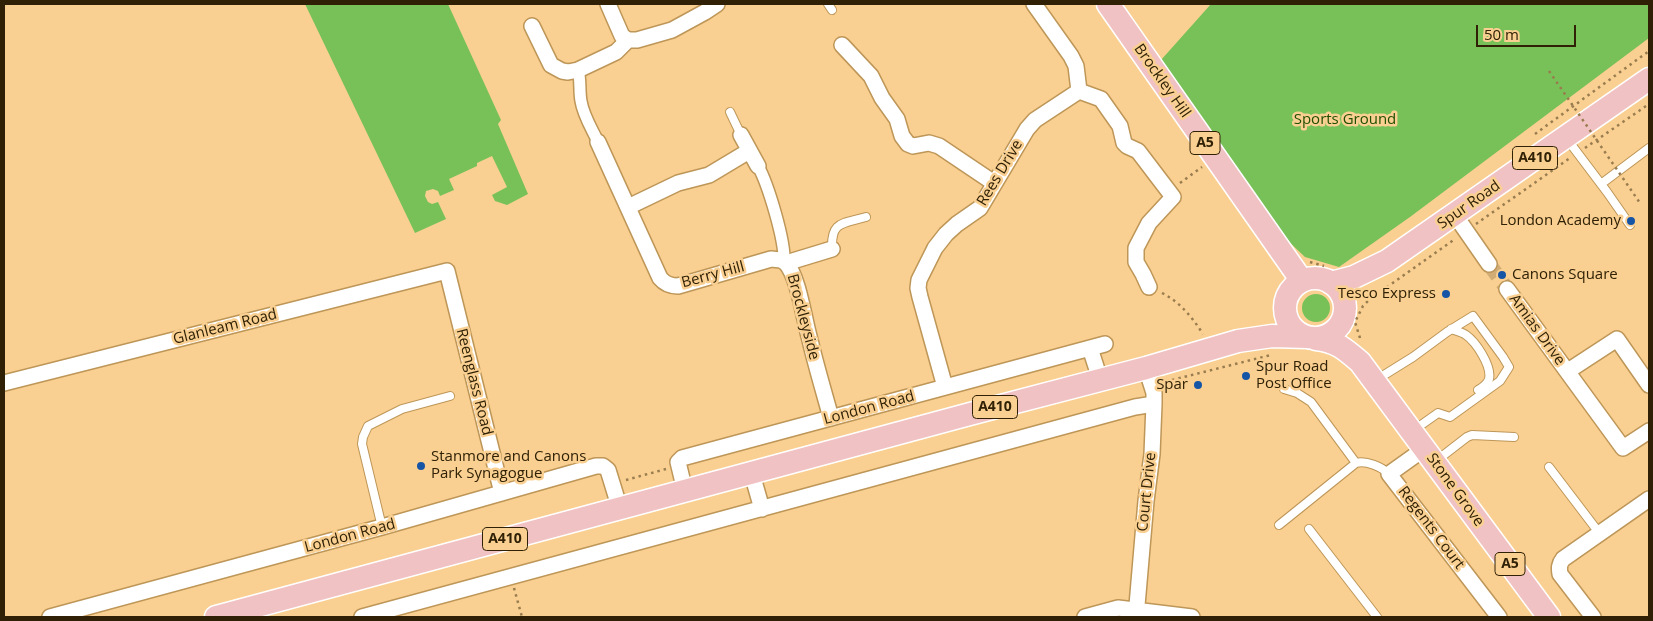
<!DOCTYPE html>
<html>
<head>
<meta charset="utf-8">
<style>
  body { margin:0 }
  #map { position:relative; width:1653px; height:621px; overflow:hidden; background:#f9d091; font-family:"Open Sans",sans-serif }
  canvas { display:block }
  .frame { position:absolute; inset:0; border:5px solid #302106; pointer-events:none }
  .scale { position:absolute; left:1476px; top:25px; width:100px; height:22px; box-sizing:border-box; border:2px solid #302106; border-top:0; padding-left:6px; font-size:15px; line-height:18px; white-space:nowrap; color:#302106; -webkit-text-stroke:4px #f9d091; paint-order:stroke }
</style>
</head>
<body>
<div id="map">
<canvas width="1653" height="621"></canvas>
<div class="frame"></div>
<div class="scale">50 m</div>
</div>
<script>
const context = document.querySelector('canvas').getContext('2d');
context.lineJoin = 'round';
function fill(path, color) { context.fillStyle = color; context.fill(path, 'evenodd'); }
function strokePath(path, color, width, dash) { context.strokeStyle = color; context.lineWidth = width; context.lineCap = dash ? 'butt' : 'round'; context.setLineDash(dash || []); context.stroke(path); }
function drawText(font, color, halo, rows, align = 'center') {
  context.font = font + ' "Open Sans",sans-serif'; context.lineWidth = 5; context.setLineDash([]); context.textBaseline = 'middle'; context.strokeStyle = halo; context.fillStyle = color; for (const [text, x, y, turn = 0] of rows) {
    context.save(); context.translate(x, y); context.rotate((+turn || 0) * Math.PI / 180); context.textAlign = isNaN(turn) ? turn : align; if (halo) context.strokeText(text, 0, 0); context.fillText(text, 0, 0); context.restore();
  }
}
fill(new Path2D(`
  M305,4H448L501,120L498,124L528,194L507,205L495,201L492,195L507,187L492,156L477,163V166L449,179L454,190L440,196L438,191L433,189L426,191L425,196L428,202L432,204L438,202L446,219L415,233Z
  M1211,4H1649V38L1410,217L1339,267L1305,257L1287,240L1161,60Z
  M1302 308a14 14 0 1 1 28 0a14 14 0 1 1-28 0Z`), '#78c159');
strokePath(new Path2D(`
  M1489,264L1507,289`), '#d1ad75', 15, [15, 8]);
const service = new Path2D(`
  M828,4L832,10
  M730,112L741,135
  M1567,139L1607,192L1630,225
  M1601,184L1649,148
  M832,249C831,221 842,224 866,217
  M1451,329C1456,331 1462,332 1466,335C1476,342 1492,366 1489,379C1487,385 1483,387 1478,390
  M1376,380L1413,357L1447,332L1473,316L1503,357L1509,367L1500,381L1450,417L1438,413L1414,430
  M1284,389L1297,393L1311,402L1356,463
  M1436,461L1467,437L1472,435L1514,437
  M1549,467L1600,534
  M1279,525L1356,463C1366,460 1382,467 1389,474
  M382,527L362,444L363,437L368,426L402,409L450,396
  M1309,529L1377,617`);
const pedestrian = new Path2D(`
  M578,70C581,80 579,91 581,101C583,115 592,129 598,142
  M758,166C768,184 785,240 784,261`);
const minor = new Path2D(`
  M608,4L622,36L628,40H637L672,30L705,12L717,4
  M532,26L551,65L562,71L568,72L578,70L616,52L628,40
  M842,45L871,76L882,98L897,119L902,136L908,144L913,146L929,143L939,146L994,183
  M1079,91L1101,99L1120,126L1124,143L1127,146L1138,151L1173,197L1149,223L1136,248V262L1143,274L1149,287
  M741,135L758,166
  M598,142L660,278C665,284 670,286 678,286L771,259L781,260L786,263
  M628,207L678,183L709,175L749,151
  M1455,215L1489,264
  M1507,289L1623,448L1649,431
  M1090,348L1100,379
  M1568,371L1617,339L1649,385
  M4,383L447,271L502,493
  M945,387L920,297L918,288L919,280L935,248L946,234L957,224L980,208L1027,129L1035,120L1079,91L1076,66L1071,56L1034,4
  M831,418C824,392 816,366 810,340C804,320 799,278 786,263L832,249
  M1424,449L1389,474L1499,617
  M752,474L762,509
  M685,491L678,462L682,458L1105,344
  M50,617L382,527L596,466H603L608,470L620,509
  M362,617L1135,407L1154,404
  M1085,617L1118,608L1192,617
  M1136,617L1146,501L1152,454L1154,404V393L1146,368
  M1593,617L1560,574C1559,568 1559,564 1563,559L1649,499`);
const primary = new Path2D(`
  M1108,4L1302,281
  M1285 308a30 30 0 1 1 60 0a30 30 0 1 1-60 0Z
  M1331,283L1354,277L1387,261L1649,79
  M1316,339C1336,341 1345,349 1360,362L1549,617
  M216,617L970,414L1146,368L1238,341L1272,336L1307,337`);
strokePath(service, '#bd9658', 10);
strokePath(pedestrian, '#bd9658', 14);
strokePath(minor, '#bd9658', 18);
strokePath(primary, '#fff', 25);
strokePath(new Path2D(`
  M1535,134L1649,51
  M1585,148L1649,104
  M1180,183L1202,167
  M1476,224L1570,158
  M1310,262L1324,266
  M1162,293C1180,302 1192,317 1203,334
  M1360,338L1355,322L1363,306L1370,299L1455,239
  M1172,380L1271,355
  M626,480L666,469
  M514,588L522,617`), '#997c4f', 2.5, [2.5, 4]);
strokePath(service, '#fff', 8);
strokePath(pedestrian, '#fff', 11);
strokePath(minor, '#fff', 15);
strokePath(primary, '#f1c2c3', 22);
strokePath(new Path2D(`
  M1549,71L1640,203`), '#997c4f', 2.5, [2.5, 4]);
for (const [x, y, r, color] of [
  [1631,221,5,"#1654a5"],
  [1502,275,5,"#1654a5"],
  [1446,294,5,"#1654a5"],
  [1246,376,5,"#1654a5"],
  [1198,385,5,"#1654a5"],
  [421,466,5,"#1654a5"]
]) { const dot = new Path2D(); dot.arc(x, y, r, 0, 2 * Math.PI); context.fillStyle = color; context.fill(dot); strokePath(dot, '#f9d091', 2); }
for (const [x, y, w] of [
  [1205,143,30],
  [1535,158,45],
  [995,407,45],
  [505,539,45],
  [1510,564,30]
]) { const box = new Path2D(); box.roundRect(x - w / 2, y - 11.5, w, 23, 4); context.fillStyle = '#f9d091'; context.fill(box); strokePath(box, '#302106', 1); }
drawText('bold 14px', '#302106', null, [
  ["A5",1205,143],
  ["A410",1535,158],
  ["A410",995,407],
  ["A410",505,539],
  ["A5",1510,564]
]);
drawText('15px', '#302106', '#f9d091', [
  ["Brockley Hill",1162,81,55],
  ["Rees Drive",1000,173,-59],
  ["Spur Road",1469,205,-35],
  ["Berry Hill",713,275,-15],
  ["Brockleyside",803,317,75],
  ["Glanleam Road",225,327,-14],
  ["Amias Drive",1537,330,54],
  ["Reenglass Road",474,382,76],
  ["London Road",869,408,-15],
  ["Stone Grove",1455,490,54],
  ["Court Drive",1147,492,-84],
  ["Regents Court",1431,528,53],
  ["London Road",350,536,-15]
]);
drawText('15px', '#204f03', '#f9d091', [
  ["Sports Ground",1345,120]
]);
drawText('15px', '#302106', '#f9d091', [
  ["London Academy",1621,221],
  ["Canons Square",1512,275,"left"],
  ["Tesco Express",1436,294],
  ["Spur Road",1256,367,"left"],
  ["Post Office",1256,384,"left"],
  ["Spar",1188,385],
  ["Stanmore and Canons",431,457,"left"],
  ["Park Synagogue",431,474,"left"]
], 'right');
</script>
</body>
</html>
